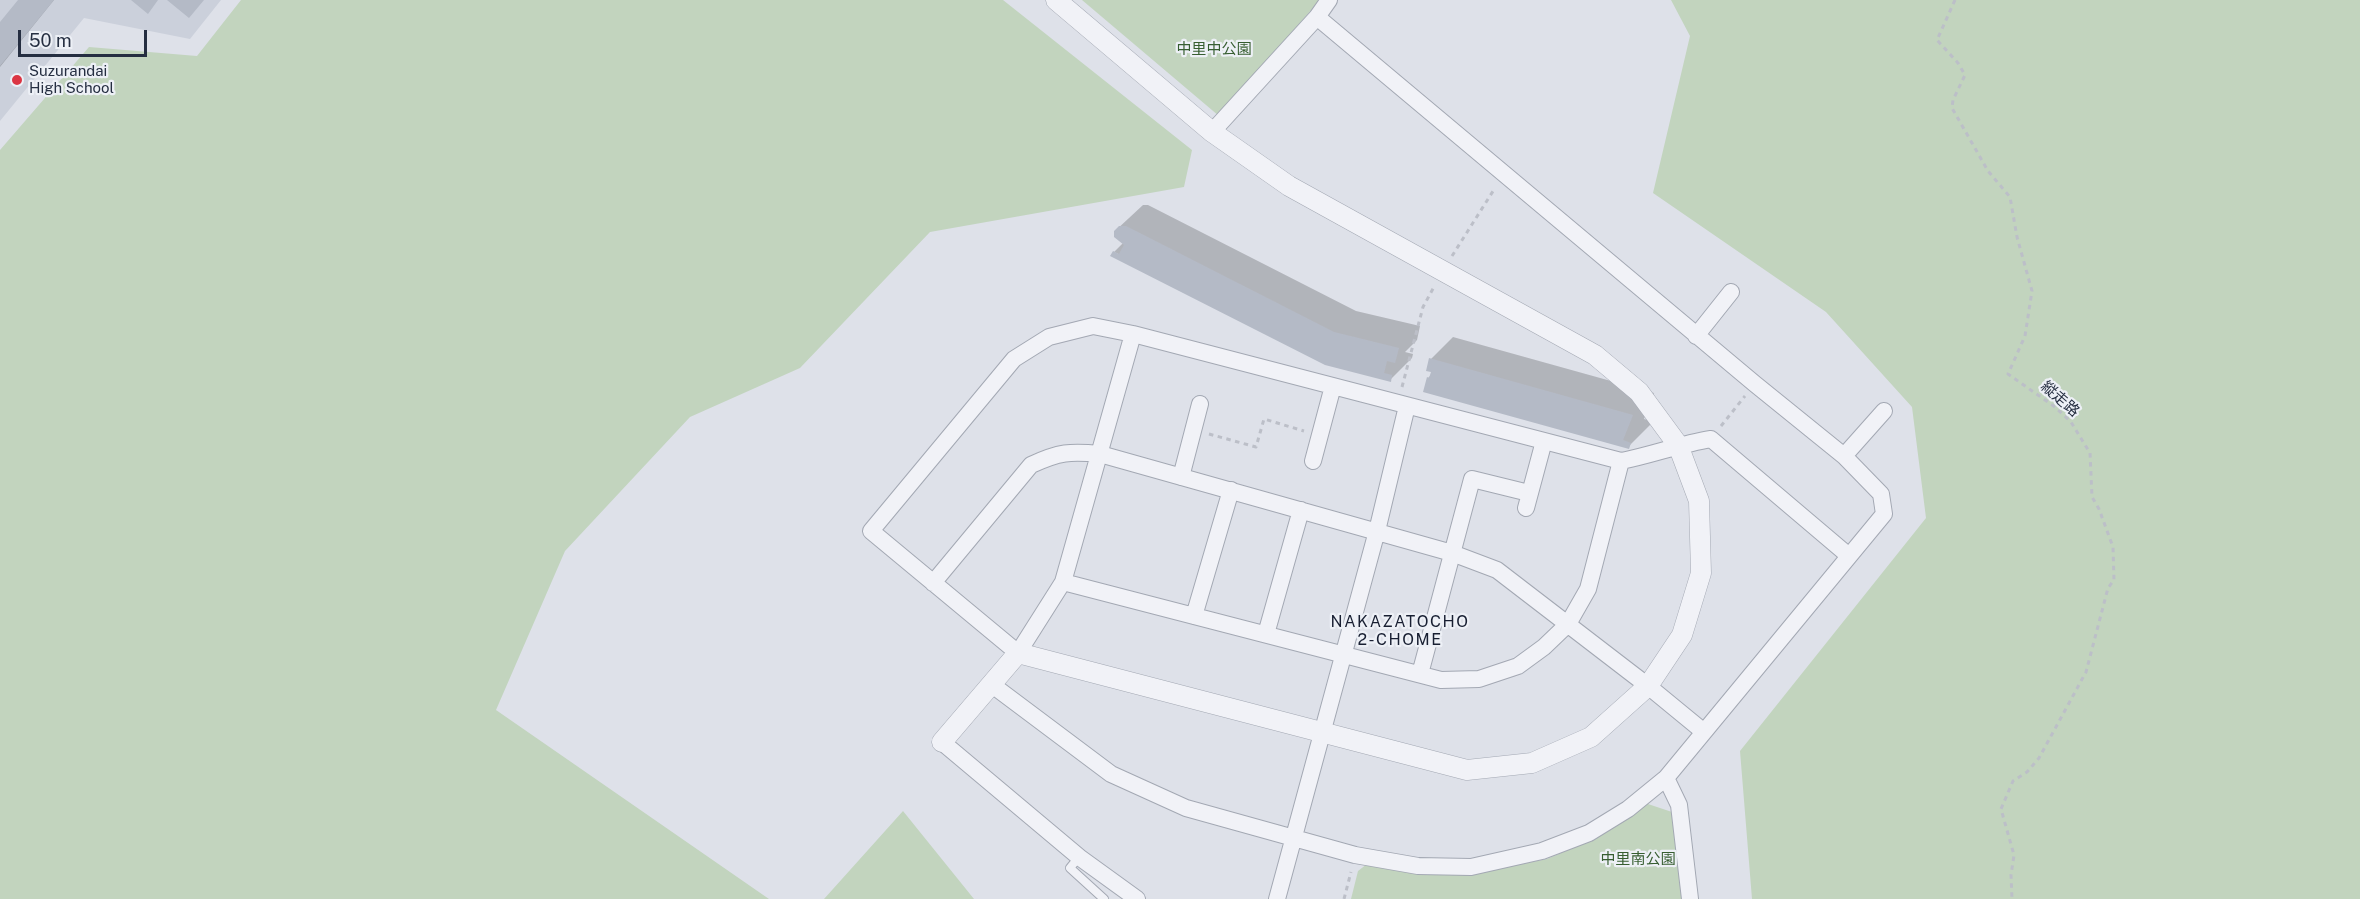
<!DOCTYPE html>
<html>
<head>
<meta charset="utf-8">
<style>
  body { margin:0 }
  #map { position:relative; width:2360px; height:899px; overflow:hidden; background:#dee1e9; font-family:"Public Sans",sans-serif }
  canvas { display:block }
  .scale { position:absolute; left:18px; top:30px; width:129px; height:27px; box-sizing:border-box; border:3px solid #252e41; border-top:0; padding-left:8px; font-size:18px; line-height:21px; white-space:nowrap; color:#252e41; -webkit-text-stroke:4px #edf0f6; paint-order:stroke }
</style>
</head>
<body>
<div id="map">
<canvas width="2360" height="899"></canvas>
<div class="scale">50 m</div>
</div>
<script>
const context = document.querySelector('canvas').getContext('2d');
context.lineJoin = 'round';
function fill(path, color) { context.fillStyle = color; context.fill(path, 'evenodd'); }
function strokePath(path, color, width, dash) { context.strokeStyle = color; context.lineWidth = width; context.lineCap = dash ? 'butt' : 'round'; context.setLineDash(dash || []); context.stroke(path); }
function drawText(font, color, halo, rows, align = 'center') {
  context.font = font + ' "Public Sans","Noto Sans JP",sans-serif'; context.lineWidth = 4.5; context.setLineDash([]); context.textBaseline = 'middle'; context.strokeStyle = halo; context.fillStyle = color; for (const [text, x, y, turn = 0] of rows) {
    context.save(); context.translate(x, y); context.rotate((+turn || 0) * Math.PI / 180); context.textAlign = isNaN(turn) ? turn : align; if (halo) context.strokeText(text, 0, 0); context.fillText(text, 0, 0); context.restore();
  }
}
fill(new Path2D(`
  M0,0H221L190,39L84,18L0,121Z`), '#cbd0db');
fill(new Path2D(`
  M241,0H1003L1192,150L1184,187L930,232L800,368L690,417L565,551L496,710L769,899H0V150L89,47L197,56Z
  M1082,0H1320L1219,116Z
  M1671,0H2360V899H1752L1740,751L1926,518L1912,407L1826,312L1653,193L1690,36Z
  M1645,803L1672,812L1683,899H1351L1358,871L1367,864L1473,874L1547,859L1596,838L1636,813Z
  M903,811L974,899H824Z`), '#c2d4be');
fill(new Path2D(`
  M20,0H54L0,67V24Z
  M1143,205H1148L1356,311L1420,326L1417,340L1405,352L1413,354L1412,358L1390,380L1114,252L1123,243L1115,231Z
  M1453,337L1654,393L1644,419L1652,421L1650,425L1628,447L1428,378L1432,374L1431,359Z`), '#0003');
fill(new Path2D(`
  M18,0H54L0,66V22Z
  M131,0H158L148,14Z
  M167,0H204L189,18Z
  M1119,226H1126L1334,332L1399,348L1395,363L1387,361L1384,373L1392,375L1391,382L1325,365L1110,256L1113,251L1119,254L1124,245L1114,237V231Z
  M1429,358L1633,415L1623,440L1631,443L1629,449L1423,392L1427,377L1429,378L1431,372L1426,371Z`), '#b4bac6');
const service = new Path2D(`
  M1079,857L1070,868L1104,899`);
const minor = new Path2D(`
  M1212,132L1317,17L1329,0
  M1133,334L1063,582L1018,653L871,531L1014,359L1049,337L1093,326L1133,334L1621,461C1652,455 1680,444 1711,439L1849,556
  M1696,336L1731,292
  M1844,456L1884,411
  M1313,461L1333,386
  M1181,477L1200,404
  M1526,508L1544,441
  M1063,582L1441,680L1479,679L1518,666L1544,647L1568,624L1588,589L1621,461
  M933,583L1031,465C1059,452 1070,451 1100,454L1452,553L1497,570L1648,686L1704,732
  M1194,616L1231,490
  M1266,634L1301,510
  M1420,674L1472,479L1529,493
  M991,684L1111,774L1186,808L1355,855L1418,866L1471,867L1542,851L1589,833L1628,809L1666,778L1884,514L1881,494L1844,456L1755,384L1317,17
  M942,742L1079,857L1137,899
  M1666,778L1679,805L1690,899
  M1277,899L1377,531L1407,406`);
const tertiary = new Path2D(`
  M942,742L1018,653L1467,770L1532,763L1591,737L1648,686L1682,635L1701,573L1699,501L1678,445L1639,392L1595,355L1289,186L1212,132L1056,0`);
strokePath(service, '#a3a8b3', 10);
strokePath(minor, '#a3a8b3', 18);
strokePath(tertiary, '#a3a8b3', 21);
strokePath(new Path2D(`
  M1955,0L1937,40L1958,63L1965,75L1953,100L1952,108L1988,171L2010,197L2017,237L2032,291L2025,336L2008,374L2055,407L2071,422L2090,453L2092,497L2099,509L2113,547L2114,580L2108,588L2086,672L2039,758L2027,772L2013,781L2001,809L2014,855L2011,875L2012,899
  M1452,256L1495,188
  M1402,387L1423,307L1435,285
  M1721,426L1745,396
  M1209,434L1256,447L1264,419L1304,431
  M1344,899L1351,872`), '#bcbfc8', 3, [4.5, 4.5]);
strokePath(service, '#f1f2f7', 8);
strokePath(minor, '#f1f2f7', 16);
strokePath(tertiary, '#f1f2f7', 20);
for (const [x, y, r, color] of [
  [17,80,6,"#db3543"]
]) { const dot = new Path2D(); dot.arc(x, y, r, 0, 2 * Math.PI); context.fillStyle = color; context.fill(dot); strokePath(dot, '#edf0f6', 2); }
drawText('15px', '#375e31', '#edf0f6', [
  ["中里中公園",1214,49],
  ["中里南公園",1638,859]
]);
drawText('15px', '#252e41', '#edf0f6', [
  ["Suzurandai",29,71],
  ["High School",29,88]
], 'left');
drawText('15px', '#252e41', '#edf0f6', [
  ["縦走路",2060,399,41]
]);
context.letterSpacing = '1.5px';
drawText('16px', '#181f32', '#edf0f6', [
  ["NAKAZATOCHO",1400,622],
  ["2-CHOME",1400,640]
]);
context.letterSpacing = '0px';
</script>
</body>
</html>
